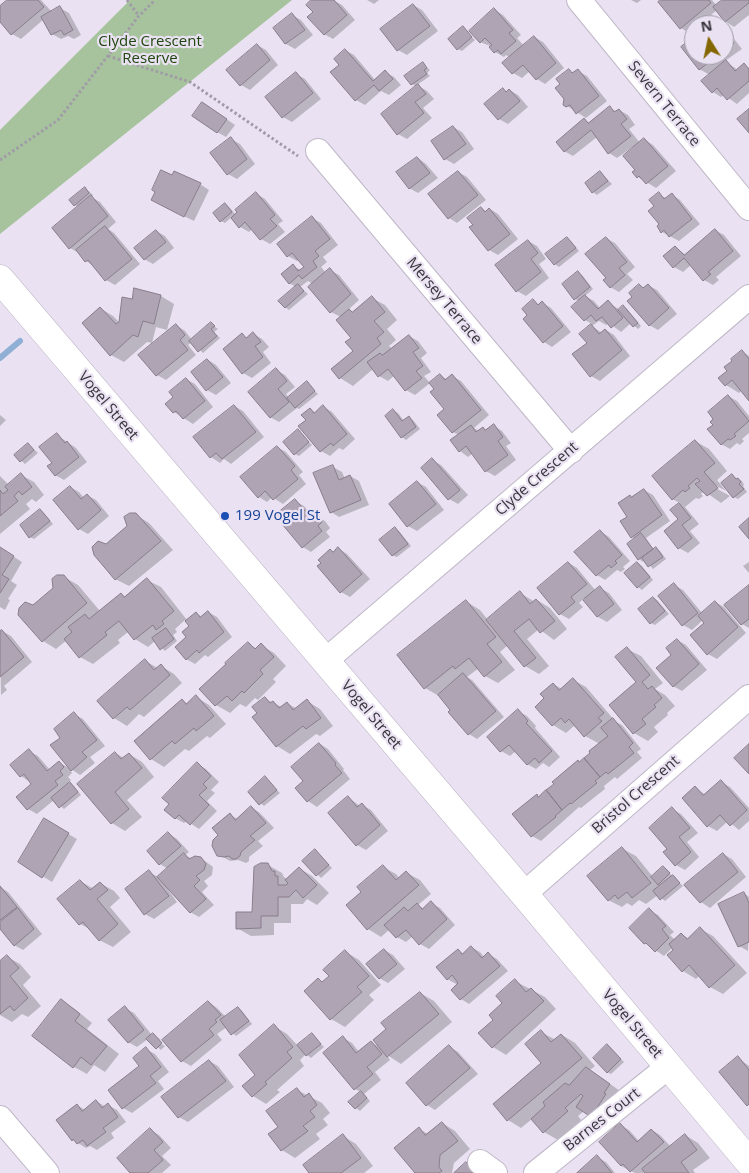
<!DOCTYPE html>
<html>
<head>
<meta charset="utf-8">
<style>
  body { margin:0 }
  #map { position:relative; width:749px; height:1173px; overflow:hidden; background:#eae2f2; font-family:"Open Sans",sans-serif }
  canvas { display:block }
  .north { position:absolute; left:684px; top:15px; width:50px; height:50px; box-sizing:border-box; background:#eae2f2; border:1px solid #a39da9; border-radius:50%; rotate:350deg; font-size:14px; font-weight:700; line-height:20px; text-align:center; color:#39353c }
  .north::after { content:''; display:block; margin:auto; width:18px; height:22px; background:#836600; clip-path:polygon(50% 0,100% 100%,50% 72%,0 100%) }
</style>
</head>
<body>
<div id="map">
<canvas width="749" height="1173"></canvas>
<div class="north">N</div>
</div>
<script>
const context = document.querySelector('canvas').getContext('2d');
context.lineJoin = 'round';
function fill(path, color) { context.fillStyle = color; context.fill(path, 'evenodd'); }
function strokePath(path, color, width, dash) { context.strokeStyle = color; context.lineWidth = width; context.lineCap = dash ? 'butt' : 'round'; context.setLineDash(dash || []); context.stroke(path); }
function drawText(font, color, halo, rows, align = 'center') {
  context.font = font + ' "Open Sans",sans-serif'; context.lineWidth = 4.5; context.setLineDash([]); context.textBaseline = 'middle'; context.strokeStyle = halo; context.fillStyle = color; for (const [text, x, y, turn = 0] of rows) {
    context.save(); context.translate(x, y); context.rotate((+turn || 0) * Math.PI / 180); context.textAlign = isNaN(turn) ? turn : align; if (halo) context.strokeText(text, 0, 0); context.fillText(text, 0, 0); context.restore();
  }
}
fill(new Path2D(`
  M130,0H292L0,234V130Z`), '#a6c39d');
fill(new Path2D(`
  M9,0H41L52,12L60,8L69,13L81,35L74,39L68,36L61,39L52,34L44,19L21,39L12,34L0,20V7Z
  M313,0H333L342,5L355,20L333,39L324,34L314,12Z
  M367,0H379L374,4Z
  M631,0H641L637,3Z
  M662,0H712L717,6L724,0H749V15L734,27L725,21L717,10L699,25H694V29L689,33L681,28Z
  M413,5L422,10L438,31L407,55L398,50L382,29Z
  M495,10L503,15L521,35L517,38L524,46L534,37L543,42L564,68L545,84L537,79L530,71L522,78L513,73L510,58L506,55L504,57L495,52L490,46L480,42Z
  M292,15L301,20L313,35L295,49L286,44L274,28Z
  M716,22L722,25H712Z
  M724,26L742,49L725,61L738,70L744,65L749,68V93L737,104L724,95L721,97L713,92L710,75L699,69L683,47L694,39V55H724Z
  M463,28L475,40L462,51L458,49Z
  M257,45L266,50L278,65L250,90L241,85Z
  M345,50L354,55L376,81L385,72L394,77L401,85L389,95L381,91L365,105L356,100L341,65Z
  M423,64L430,70L427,73L430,76L417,85L427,91L434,99L423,108L432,118L407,139L398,134L417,87L412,84Z
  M569,71L574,73L578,71L587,76L607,101L586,118L564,104Z
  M296,74L305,79L321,99L292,122L283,117L267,97Z
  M503,90L507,92L509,90L518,95L528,107L508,124L499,119Z
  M203,103L235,125L226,137L217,132Z
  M610,108L617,112L619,110L628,115L635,125L629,129L640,143L644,139L653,145L676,171L656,188L638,177L634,146L617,158L609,153L597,137L573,156L564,151L584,120L590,123Z
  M453,127L462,132L474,149L454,164L445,159Z
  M231,139L240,144L255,164L237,179L228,174Z
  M418,158L426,164L438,178L418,193L409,188Z
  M458,172L467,177L486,200L457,223L449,218Z
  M600,172L612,184L597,195L593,192L586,183Z
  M200,184L209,190L194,221L161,205Z
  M85,188L93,195L91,197L100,202L116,222L108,229L114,233L140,264L115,285L106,280L94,266L86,261L79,253L70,248L53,228L79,207L75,205Z
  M257,194L265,199L283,221L278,224L285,232L270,244L261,239L252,229L249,232L240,227L232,217L225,223L221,221L225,205L229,207L236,215Z
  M659,194L667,199L672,195L680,200L700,224L679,241L662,232L656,206Z
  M481,208L487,212L490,209L498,214L518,239L498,255L489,250L471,227L474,225Z
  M312,218L321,223L338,245L323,257L327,262L321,267L326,273L330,270L339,275L359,300L348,310L353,313L372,298L385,305L397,320L387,329L396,340L389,346L392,349L409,336L418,341L427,353L421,358L431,372L424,376L430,383L415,395L406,390L395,375L388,381L379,376L373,369L353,386L340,378L354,352L353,338L341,317L331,312L313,284L308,281L300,287L308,294L289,310L285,307L296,287L289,283L293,266L301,270L305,267L299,259L297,261L288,256Z
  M715,230L724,235L741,256L716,277L719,280L713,285L704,280L691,265L683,272L674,267L675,247L686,255Z
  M156,231L165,236L174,248L153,264L144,259Z
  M606,238L615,243L635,267L627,274L633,280L619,292L610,287Z
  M567,239L571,241L579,251L559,267L555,264Z
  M528,241L537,246L546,259L539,264L549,278L526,296L517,291Z
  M578,273L582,275L593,289L585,296L594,301L600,308L608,302L620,310L623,307L627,309L641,326L638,329L631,323L621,332L609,323L606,325L599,321L592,326L602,333L606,330L614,335L630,356L600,381L591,376L574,355L588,344L581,334L592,324L585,320L579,301L575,299Z
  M639,285L644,288L648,285L657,290L677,314L658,330L649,325Z
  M135,290L161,296L174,304L167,330L156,327L152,343L147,342L124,362L111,355L100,308L113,316L120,323L133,300Z
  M533,301L540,305L543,303L551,308L571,332L552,347L544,342L529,315Z
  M211,324L218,329L214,332L220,338L203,353L192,342L188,345L196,355L166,380L157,375L176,325L185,331L192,340Z
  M254,334L262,339L269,347L263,352L271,363L252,378L243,373L242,335L248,338Z
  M742,351L749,356V399L742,390L739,393L726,385L728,371Z
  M208,360L216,365L231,383L216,395L207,390Z
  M276,370L285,375L295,387L286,394L289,398L307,383L318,394L299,409L297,408L279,422L270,417Z
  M440,375L448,380L452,376L461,381L489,415L474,428L479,431L483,428L487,431L494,426L502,431L511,443L506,446L516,460L495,476L486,471L473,453L468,457L460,451L459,435L453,432L446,409L436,389Z
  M186,379L195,384L213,407L193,424L174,412L175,397Z
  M728,396L737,401L749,416V433L742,439L744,441L740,445L737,443L730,449L721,444L714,425Z
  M234,406L243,411L264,437L231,464L224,459L220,463L211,457L195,438Z
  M324,407L332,412L355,439L343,450L339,448L330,456L321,451L307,420L310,409L316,413Z
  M394,411L398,413L404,421L409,417L413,420L420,429L406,440L402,437Z
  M0,415L6,420L0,426Z
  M298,431L312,445L299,456L295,454Z
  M57,435L76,448L87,462L64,480L55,475L53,463Z
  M695,441L709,449L727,471L717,480L726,491L713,484L712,486L730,496L721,503L704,491L701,494L703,496L699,499L696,498L685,507L699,524L690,531L700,543L688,553L679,548L680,520L672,510L680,503L672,499Z
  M28,444L38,453L25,464L15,455Z
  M277,447L286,452L303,472L299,475L306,484L283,504L272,497L267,502L259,497Z
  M432,460L441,465L468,495L458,504L449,499Z
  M333,467L342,472L345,479L350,476L359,481L369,505L339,517L331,512Z
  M21,475L34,482L44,495L36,502L32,499L26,504L30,509L0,534V476L9,485Z
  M732,476L742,481L744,485L743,486L747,492L738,499L734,497Z
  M417,482L426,487L444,510L417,531L408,526Z
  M70,487L79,492L84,498L87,495L96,500L109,516L88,534L79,529Z
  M644,490L653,495L670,521L646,538L654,550L656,548L660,551L666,559L653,569L645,560L643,562L639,559L628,544L636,539L632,537L629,517L632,498Z
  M295,501L304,506L314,518L316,516L325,521L330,528L326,532L330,537L311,552L303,547L288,521Z
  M40,511L44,513L53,524L34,539L30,537Z
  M136,515L149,523L173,550L129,586L115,579L107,545L128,527Z
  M395,529L399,531L411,546L397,557L392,555Z
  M600,531L609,537L630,561L623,567L625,569L621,572L617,570L605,580L597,575Z
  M0,548L22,562L11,581L17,585L8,599L10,600L5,610L0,607Z
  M339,549L347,554L370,579L350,597L341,592L331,550L334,552Z
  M749,562V573L743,566Z
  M569,563L577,568L596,591L600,588L609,593L622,610L607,622L598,617L584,598L579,603L583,607L569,619L560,614Z
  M638,563L642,566L653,580L642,590L638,587L626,573Z
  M64,577L78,585L100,611L121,594L126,597L147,580L161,587L187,620L196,613L202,617L208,612L217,617L232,637L208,657L205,655L195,664L186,659L188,637L191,626L185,620L175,629L177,632L173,635L177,641L165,651L155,641L148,647L135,639L128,632L118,640L120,643L93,664L80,657L67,640L56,649L43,641L20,614L55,589Z
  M674,585L683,590L702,613L715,602L724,607L746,633L717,659L708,654L706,623L703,620L692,630L683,625Z
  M749,586V628L742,624L726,605Z
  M520,593L535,602L537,600L550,608L567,629L554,640L539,629L527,639L549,666L539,674L525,666L508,645L500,652L515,670L498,683L485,676L479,668L467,677L472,680L504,717L477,739L469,734L452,710L439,696L425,688L467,602L480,610L488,620Z
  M653,598L657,600L669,614L655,625L651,623Z
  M2,631L11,636L32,662L4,686L7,690L1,695L0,633Z
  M677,640L686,645L707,670L682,691L673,686V655Z
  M248,643L257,649L261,645L274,653L286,666L273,679L276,682L258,700L255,698L246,707L240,704L230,713L216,705L201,689Z
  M627,649L641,656L663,683L655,689L665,695L675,706L667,713L668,715L654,727L658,732L648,741L634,733L611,705L638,682Z
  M145,661L158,668L161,666L174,674L182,683L144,717L139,714L127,726L114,718Z
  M573,680L586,687L616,722L622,725L641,749L637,752L642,758L617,779L615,777L604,786L605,789L581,808L579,807L541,841L532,836L537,796L539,797L580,763L600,744L585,736L574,726L566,733L553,725L546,699L553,684L562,689Z
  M196,697L209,705L226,724L210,738L207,736L189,751L185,749L164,767L151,759L183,701L188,704Z
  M265,699L282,707L287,703L297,709L307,701L320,709L333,726L320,736L316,734L290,754L277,746L258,714Z
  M518,711L527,716L536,726L535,728L560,757L549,767L543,763L536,769L527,764L516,751L510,756L501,751Z
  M74,714L83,719L105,746L90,757L95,763L80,775L71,769L62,738Z
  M320,744L328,749L344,769L343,770L350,779L317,807L308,801L297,788L304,781Z
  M29,751L38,756L50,770L60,763L69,768L72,773L68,777L71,780L68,783L74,786L81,795L64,809L54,800L37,814L28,809L33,784L21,776L12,765Z
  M115,753L124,758L129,754L142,762L154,777L127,800L142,817L125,831L112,823Z
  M197,764L206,769L219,782L211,790L215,793L207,801L217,811L199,829L187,821L184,823L175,818Z
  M265,778L280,793L264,806L249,792Z
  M721,782L730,787L749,808V821L739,830L728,821L717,831L708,826L695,788L706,795Z
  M349,798L360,806L362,805L371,810L388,831L366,850L357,845Z
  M251,807L260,813L274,828L258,841L263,846L249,857V861L246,863L238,860L230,861L221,856L220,835L230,815L238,819Z
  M672,809L681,814L698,833L687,842L699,857L685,870L676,865L669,849Z
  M53,825L77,839L52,882L19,862Z
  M169,834L177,839L189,852L185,855L192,859L201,858L213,867L212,875L204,881L208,886L202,892L214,905L199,917L190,912L168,886L166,887L177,902L154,919L145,914L149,872L158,877L168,869L160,864L149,851Z
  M623,849L636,856L653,877L663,867L683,886L665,901L658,895L646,904L639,900L632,906L627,903L622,907L608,900Z
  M315,851L332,868L321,878L304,861Z
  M723,854L732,859L746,877L710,908L701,902L686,885Z
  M268,865L282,873L284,877L287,879L299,868L312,876L329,893L317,905L307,899L303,904H291V923H274V935L251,936L237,928L253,913Z
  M383,867L396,874L400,879L407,873L420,880L431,894L418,905L424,909L431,903L440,908L455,925L429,949L420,944L413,936L406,942L397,937L390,929L381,937L368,929Z
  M80,881L94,889L100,883L114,891L120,898L110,907L131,932L113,947L99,940L92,930L80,924Z
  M0,887L8,892L42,934L23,950L14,945L0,927Z
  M744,893L749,897L748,951L739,946Z
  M649,910L658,915L674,932L670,935L675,940L682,934L689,939L700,929L713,936L747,973L723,994L710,987L700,975L696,979L683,971L673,947L664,956L645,943Z
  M471,947L480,952L484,957L488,954L497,959L508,971L469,1004L461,999L458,985L447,979L458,950L464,954Z
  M384,950L393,955L405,969L388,983L379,978Z
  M346,952L359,960L381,985L369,995L374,1000L345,1027L331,1019L306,991L319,980L324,983L331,976Z
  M7,957L20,964L31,977L23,985L41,1006L28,1017L22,1014L12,1022L0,1015V961L1,962Z
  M515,981L545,997L556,1009L506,1055L493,1047L495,1020Z
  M420,993L434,1001L452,1022L401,1064L387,1055L390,1060L375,1072L381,1080L364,1094L370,1101L360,1111L356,1108L361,1092L355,1089L343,1038L352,1043L359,1052L371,1042L381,1048L388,1029Z
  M61,1001L75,1009L92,1023L87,1029L119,1054L105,1072L94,1065L87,1074L74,1067Z
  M209,1002L217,1008L226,1017L238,1008L242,1011L252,1024L236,1036L227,1027L217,1034L222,1040L191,1066L182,1061Z
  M125,1008L134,1013L152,1035L157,1037L161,1040L158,1039L156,1041L165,1046L161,1050L148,1039L137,1047L128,1042Z
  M274,1026L287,1034L298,1046L312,1035L324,1047L311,1058L306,1054L300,1060L304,1066L277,1090L280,1092L266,1104L253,1096L257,1075Z
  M541,1032L556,1040L562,1035L575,1043L595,1066L590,1070L623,1093L605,1124L584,1111L578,1116L581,1120L558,1140L544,1132L532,1119L521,1128L508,1120L543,1063Z
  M607,1045L624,1062L611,1074L607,1072Z
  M450,1047L458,1052L478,1074L435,1110L427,1105Z
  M146,1049L155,1054L169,1072L158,1081L164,1089L132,1113L123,1108Z
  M738,1058L749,1066V1105H748Z
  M209,1061L218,1066L234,1087L188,1122L179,1117Z
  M297,1090L322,1103L330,1113L323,1119L328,1125L316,1134L320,1139L295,1158L282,1150L280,1128Z
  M96,1101L106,1107L108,1105L117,1110L126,1122L111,1133L114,1138L97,1150L90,1146L86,1148L73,1140L77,1105L85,1110Z
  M442,1123L455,1131L470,1149L454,1163L452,1173H416L419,1129L428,1134Z
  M620,1125L629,1130L639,1141L652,1130L660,1135L671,1147L685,1135L698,1143L710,1158L693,1170L695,1173H646L645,1171L643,1173H635L621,1166Z
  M150,1130L159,1135L171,1148L162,1156L171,1165L162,1173H132Z
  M343,1136L356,1144L373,1166L364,1173H311Z
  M597,1157L606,1162L615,1173H579Z`), '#0003');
strokePath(new Path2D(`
  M0,358L20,341`), '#8fafd4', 6);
const building = new Path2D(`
  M7,0H38L44,7L11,35L0,22V6Z
  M311,0H334L347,15L324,35L307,17L313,12L306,5Z
  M660,0H709L711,3L680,29L658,2Z
  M722,0H749V3L725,22L713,7Z
  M413,4L430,26L397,51L380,29Z
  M60,6L73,30L64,35L61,30L51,35L41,17Z
  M494,8L513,30L509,33L516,41L501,54L498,50L494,53L489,47L492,45L485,38L480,43L469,31Z
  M292,13L305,30L285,44L273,28Z
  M463,26L472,37L457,50L448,39Z
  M724,31L734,43L724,51Z
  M534,36L556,63L536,80L523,65L512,74L502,63Z
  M694,37V55H718L699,70L681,47Z
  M257,44L270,60L240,86L226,70Z
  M345,49L373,81L385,70L393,79L379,91L374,85L355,101L330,72L339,65L334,59Z
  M726,60L735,71L744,63L749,69V81L727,100L717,88L712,93L701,81Z
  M423,62L427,68L424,70L427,74L411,85L404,76Z
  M569,69L572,73L578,69L599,96L576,114L570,105L566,107L563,105L564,99L555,88L560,84L556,79Z
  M296,72L313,93L282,118L265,97Z
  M418,84L426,94L415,102L424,113L397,135L381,114Z
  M503,88L506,92L509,89L520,101L498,120L484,104Z
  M202,102L227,119L217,133L192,116Z
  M610,106L614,112L619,109L627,119L621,124L631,136L608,154L591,130L564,152L556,142L584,118L588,123Z
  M749,109V133L737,119Z
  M453,126L466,144L444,160L431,141Z
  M231,137L247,159L227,175L210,153Z
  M644,138L668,166L646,184L639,176L637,178L632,172L635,170L623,156Z
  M417,157L430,173L409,189L396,172Z
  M161,170L172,175L174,171L201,183L184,217L151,200L155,192L152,190Z
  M458,171L478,195L448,219L428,194Z
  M600,171L608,181L592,193L585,183Z
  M85,187L89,193L74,206L69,200Z
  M256,192L275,215L270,219L277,226L260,240L245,222L239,228L231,218L237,212L235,210Z
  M659,192L664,199L672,193L692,219L669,237L664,230L661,233L657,226L659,224L648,211L654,206L649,200Z
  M91,195L108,216L69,249L52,228Z
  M225,203L232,212L220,222L213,213Z
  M481,207L485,212L489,208L510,234L488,251L469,227L473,225L467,218Z
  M312,216L330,239L315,251L319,256L313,261L317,267L302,279L299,275L289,284L281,274L293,264L298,271L304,267L292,253L287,257L277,244Z
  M105,226L132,259L105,281L88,260L85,262L76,250Z
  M715,229L733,251L708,272L711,274L703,281L684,258L673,268L663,256L675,246L684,255Z
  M156,230L166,242L144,260L134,248Z
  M567,237L576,248L554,265L545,254Z
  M606,237L627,262L619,268L625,275L610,288L603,280L606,278L585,254Z
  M528,240L538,253L531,259L541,272L516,292L495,265Z
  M330,268L351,294L330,313L308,287Z
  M578,271L590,287L574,300L562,284Z
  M298,284L304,291L285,308L278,301Z
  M639,284L643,288L648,284L669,308L649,326L627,301L632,297L629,293Z
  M134,288L161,295L154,324L143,321L138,337L133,335L110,356L82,323L100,307L116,324L119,322L122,297L132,299Z
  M585,295L598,309L608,300L623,318L611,328L602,317L596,321L591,315L584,321L571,307Z
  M372,296L385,312L374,321L384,332L377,338L381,344L339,379L331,369L353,351L345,342L351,338L336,320L349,309L352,312Z
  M533,299L538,305L542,301L563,326L543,343L523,319L527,315L522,309Z
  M623,305L638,323L633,327L618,310Z
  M211,322L215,326L211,329L217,336L198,352L189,341Z
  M176,324L185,335L180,340L188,350L156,376L138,355Z
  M591,324L599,334L605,329L622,350L590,377L572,354L587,343L579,334Z
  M253,332L261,342L255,346L263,357L242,374L223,349L242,333L246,338Z
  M409,335L419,348L413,352L423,366L416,371L422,378L405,391L388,369L378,377L367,362L380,353L382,355Z
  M742,350L749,359V401L732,380L725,386L718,378L727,371L724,367L732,361L731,359Z
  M207,359L223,377L206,391L191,372Z
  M276,368L287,381L278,389L289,402L270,418L248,392Z
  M440,374L445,380L452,374L481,410L452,433L437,415L444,409L430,392L434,389L429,383Z
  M186,378L205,401L183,419L176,411L173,413L165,404L173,397L169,392Z
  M307,381L315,391L295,408L287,398Z
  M728,395L749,421L734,434L736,436L730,440L728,439L721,445L707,429L713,425L710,422L713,419L708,412Z
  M234,405L256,432L222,459L216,453L210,458L193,437Z
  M323,405L347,434L333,446L331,443L320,452L298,426L306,420L301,415L310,408L314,413Z
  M393,409L402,421L409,416L416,427L401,438L385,416Z
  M494,424L503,437L498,441L508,455L485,472L466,446L459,452L450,440L471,425L476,432L483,427L485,430Z
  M298,429L309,442L294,455L283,442Z
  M57,433L65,443L67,441L79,457L55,476L47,466L52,463L39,447Z
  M695,440L715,463L704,472L718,488L707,496L695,484L700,481L697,478L688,486L690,488L685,492L683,490L672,500L652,476Z
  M28,443L34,450L20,462L14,455Z
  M277,446L295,466L291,470L298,479L273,500L265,491L258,498L240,477Z
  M432,458L460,490L448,500L421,468Z
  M333,465L339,480L350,475L361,500L330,513L313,473Z
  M21,473L32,487L22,495L19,491L14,496L18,501L0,516V490L3,494L8,490L5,487Z
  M732,474L736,479L738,478L741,482L739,484L744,489L733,498L721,483Z
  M417,481L436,504L407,527L389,504Z
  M70,486L81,499L87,494L101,510L78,530L53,500Z
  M644,489L662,515L631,538L620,521L627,517L618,503L630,495L631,497Z
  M295,499L311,518L316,515L322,522L318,526L322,531L302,548L282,524L286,521L279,512Z
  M679,503L691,518L682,525L692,538L678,549L664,531L678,519L670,510Z
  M40,509L50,521L29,538L20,525Z
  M130,513H136L161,541L115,580L94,555L92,547L98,541L106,544L127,526L124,517Z
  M749,518V539L739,527Z
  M395,527L408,544L392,556L379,540Z
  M600,530L622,555L615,561L617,563L611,568L609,565L596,576L574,552Z
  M641,533L653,549L638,560L627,544Z
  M0,547L14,556L2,575L9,579L0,593Z
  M338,547L362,574L340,593L317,566L321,563L318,560L330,549L333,552Z
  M656,547L663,557L648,567L642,558Z
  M568,562L587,584L571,597L575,602L559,615L537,588Z
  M637,562L650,577L637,588L624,573Z
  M57,575H64L87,603L42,642L18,615L19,608L25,602L33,605L53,588L52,579Z
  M147,578L174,611L162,621L164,624L156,630L153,625L134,640L119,621L105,632L107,635L79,658L64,639L72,632L68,627L85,614L89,619L121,593L124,597Z
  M674,583L698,613L682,626L658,596Z
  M749,585V619L741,625L724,605Z
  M600,586L614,604L597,617L583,600Z
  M520,591L530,604L536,599L555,621L540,633L529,619L514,631L536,658L524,667L486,620Z
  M653,597L665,611L650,624L638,609Z
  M466,600L496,637L487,644L502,662L484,677L469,658L455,669L453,666L424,689L397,655Z
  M715,601L738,627L707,655L690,635L704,623L698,616Z
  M208,611L224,632L199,653L197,650L186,660L175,647L186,637L182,632L189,626L185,621L196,612L200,617Z
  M166,628L174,639L160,650L152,638Z
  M2,630L24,657L0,677V631Z
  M677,639L699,664L673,687L656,668L671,655L666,648Z
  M248,642L255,649L261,643L274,657L260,670L263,674L244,693L242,691L232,701L227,696L215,706L199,689L226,664L225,663Z
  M627,647L650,675L642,682L648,689L652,686L662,698L654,705L656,707L642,719L646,724L633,734L609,705L636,682L615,657Z
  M145,659L154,670L161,664L170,675L130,710L127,707L113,719L97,701Z
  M463,673L496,711L468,735L448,712L450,710L438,695Z
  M573,678L604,713L598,718L602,721L584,737L569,719L565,723L561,718L552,726L535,707L544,698L540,694L553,683L559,690Z
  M196,695L214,716L196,731L194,728L175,744L172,741L150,760L134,741L182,699L186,704Z
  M265,697L270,703L273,701L279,708L287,702L293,710L307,699L321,718L306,729L303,726L276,747L252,717L257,713L252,707Z
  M518,709L528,721L526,723L552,751L539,763L535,758L527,765L509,745L500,752L487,737Z
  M74,712L97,740L82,752L87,757L71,771L50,745L60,738L54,729Z
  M613,718L633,743L629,747L634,753L608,774L606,772L600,777L584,758L590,753L589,751L608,736L601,728Z
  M319,743L336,763L335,765L342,773L307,802L295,788L303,781L291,767Z
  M749,744V774L734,758Z
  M29,749L47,771L59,761L64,767L60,771L63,775L55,781L58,785L27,810L16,797L31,784L24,774L20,777L10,765Z
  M115,752L121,759L129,753L142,768L115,792L129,809L111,824L77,784Z
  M584,758L600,777L595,781L597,783L571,804L570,803L562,810L546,790L554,784L552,782L578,760L579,762Z
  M197,762L211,776L203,784L207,788L199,795L209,805L190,825L179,815L175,819L164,810L169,804L162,798Z
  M265,776L277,790L259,805L248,792Z
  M721,780L747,810L730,826L720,815L707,827L682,798L695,786L703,795Z
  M70,782L78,792L59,808L51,798Z
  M546,790L562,810L555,816L556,817L531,837L512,814L537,794L538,797Z
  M348,796L357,807L362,803L380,825L356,846L328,813Z
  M251,806L266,823L250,836L255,840L241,852L240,856L236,859H232L229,856L224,857L217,856L212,846L213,840L218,835L212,828L230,813L235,820Z
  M672,807L690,828L679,837L691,852L675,866L663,852L667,849L649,828Z
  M44,818L69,833L42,878L18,862Z
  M168,832L181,846L159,865L147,851Z
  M622,847L651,883L632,898L627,892L618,899L615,895L608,901L587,876Z
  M315,849L329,865L316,876L302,861Z
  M184,853L189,859L195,856L201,857L206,864L204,870L196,876L200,880L194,886L206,899L190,913L157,877Z
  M723,853L738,872L700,903L684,885Z
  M261,863H268L272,871H275V876H278V885H286L288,883L285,880L299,867L317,885L303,898L296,890L289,897H278V916H261V928L236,929V912H252L254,867Z
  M383,865L396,880L406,871L419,885L367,930L346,905L361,892L357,887Z
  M663,866L670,873L658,885L651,877Z
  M149,870L169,896L144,915L125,889Z
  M673,875L680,883L660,900L653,891Z
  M80,880L90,890L100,882L108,890L97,899L118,924L99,941L83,922L79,925L57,899Z
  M0,886L17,907L0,920Z
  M744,892L749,903V942L738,947L718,904Z
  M431,901L447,919L419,945L406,930L396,938L384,925L404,907L408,911L417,903L422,909Z
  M18,908L34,929L14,946L0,929V922Z
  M649,908L666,926L662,929L669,938L655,952L646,943L644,944L629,928Z
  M700,927L735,965L709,988L689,965L682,972L667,955L673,950L669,944L681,933L687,939Z
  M471,946L482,958L488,952L500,966L460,1000L451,990L458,983L452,975L447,980L436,967L458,949L462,954Z
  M384,949L397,964L379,979L366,964Z
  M345,950L369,976L357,987L362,992L330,1020L304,991L318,978L322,982L329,976L323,970Z
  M7,955L19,968L10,976L28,998L14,1011L10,1006L0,1014V961Z
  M515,979L526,992L531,988L544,1001L492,1048L478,1033L493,1020L489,1015L502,1003L496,996Z
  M420,992L439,1014L387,1057L373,1040L386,1029L381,1023Z
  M61,999L80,1014L75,1021L107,1046L91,1065L81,1057L73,1068L32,1036Z
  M208,1001L221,1015L215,1020L217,1022L209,1029L214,1035L181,1062L162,1040Z
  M125,1006L144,1030L128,1043L108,1020Z
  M238,1007L249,1021L231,1035L220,1020Z
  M274,1024L293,1047L287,1052L292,1058L265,1082L267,1084L252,1097L242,1086L255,1075L239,1055Z
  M541,1030L551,1042L561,1034L582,1058L507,1121L493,1104L541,1063L525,1044Z
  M153,1033L162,1043L156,1049L146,1039Z
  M312,1033L321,1044L306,1056L297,1045Z
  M343,1036L356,1053L371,1041L382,1054L367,1067L373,1074L354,1090L323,1053Z
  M607,1044L621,1059L607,1073L593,1058Z
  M449,1045L470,1068L426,1106L406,1083Z
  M146,1047L161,1067L150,1076L156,1083L122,1109L108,1090L139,1066L133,1058Z
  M738,1056L749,1070V1104L747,1106L719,1072Z
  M209,1060L226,1081L178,1118L161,1097Z
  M586,1067L610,1084L604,1093L606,1094L591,1117L576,1107L583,1096L581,1094L565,1108L568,1111L543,1133L531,1119L545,1106L543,1102L565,1083L569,1085Z
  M297,1088L304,1097L309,1093L317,1105L310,1111L315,1117L303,1126L308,1131L281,1151L268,1134L278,1127L266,1111Z
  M361,1091L367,1098L355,1109L348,1102Z
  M96,1100L102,1108L108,1103L118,1117L103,1128L106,1132L87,1146L83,1140L77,1144L73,1139L72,1141L56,1120L77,1104L82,1111Z
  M442,1122L458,1141L440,1155L439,1167L442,1171L439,1173H415L394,1148L419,1127L425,1135Z
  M620,1123L637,1142L651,1129L664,1142L630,1172L623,1164L621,1166L599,1142Z
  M150,1128L163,1142L154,1150L163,1160L148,1173H130L117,1158Z
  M343,1134L361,1158L341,1173H309L303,1165Z
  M685,1134L697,1150L681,1162L689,1173H645L642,1169Z
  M597,1155L612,1173H577Z
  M466,1162L475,1173H454Z`);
fill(building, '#afa4b3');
strokePath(building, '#887d8b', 1);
const street = new Path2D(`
  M579,0L749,208
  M318,151L571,451
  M325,661L749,297
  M524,894L749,697
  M0,1118L47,1173
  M480,1162L495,1173
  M536,1173L668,1067`);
const secondary = new Path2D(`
  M0,279L524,894L749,1162`);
strokePath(street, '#bfb7c7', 26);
strokePath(secondary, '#bfb7c7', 29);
strokePath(new Path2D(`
  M127,0L139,16
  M108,56L190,82L298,156
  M0,160L58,120L138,17L155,0`), '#a19ba7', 3, [2.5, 2.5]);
strokePath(street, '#fff', 24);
strokePath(secondary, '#fff', 28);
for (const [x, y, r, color] of [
  [225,516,5,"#1a4fb4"]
]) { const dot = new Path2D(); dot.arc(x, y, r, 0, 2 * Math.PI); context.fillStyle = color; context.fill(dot); strokePath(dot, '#eae2f2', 2); }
drawText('15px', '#1e460e', '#eae2f2', [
  ["Clyde Crescent",150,42],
  ["Reserve",150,59]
]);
drawText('15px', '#39353c', '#eae2f2', [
  ["Severn Terrace",664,104,51],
  ["Mersey Terrace",444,301,50],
  ["Vogel Street",108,406,50],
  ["Clyde Crescent",537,479,-41],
  ["Vogel Street",371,715,50],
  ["Bristol Crescent",636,795,-41],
  ["Vogel Street",632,1024,50],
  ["Barnes Court",602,1120,-38]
]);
drawText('15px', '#164399', '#eae2f2', [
  ["199 Vogel St",235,516]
], 'left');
</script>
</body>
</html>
